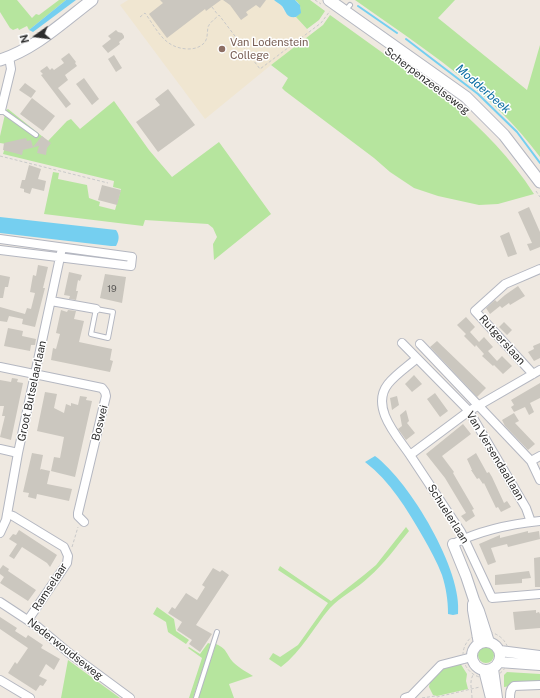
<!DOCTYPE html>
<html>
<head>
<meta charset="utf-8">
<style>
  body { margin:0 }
  #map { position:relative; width:540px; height:698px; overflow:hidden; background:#efe9e1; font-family:"Public Sans",sans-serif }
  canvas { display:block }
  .north { position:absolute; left:16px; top:16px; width:40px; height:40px; -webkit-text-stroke:3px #fff; paint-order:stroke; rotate:256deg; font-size:11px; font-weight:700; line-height:16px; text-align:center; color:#2e2e2e }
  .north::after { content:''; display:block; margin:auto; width:14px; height:18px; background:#2e2e2e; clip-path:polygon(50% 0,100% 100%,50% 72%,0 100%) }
</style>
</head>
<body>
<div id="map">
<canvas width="540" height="698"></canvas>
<div class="north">N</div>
</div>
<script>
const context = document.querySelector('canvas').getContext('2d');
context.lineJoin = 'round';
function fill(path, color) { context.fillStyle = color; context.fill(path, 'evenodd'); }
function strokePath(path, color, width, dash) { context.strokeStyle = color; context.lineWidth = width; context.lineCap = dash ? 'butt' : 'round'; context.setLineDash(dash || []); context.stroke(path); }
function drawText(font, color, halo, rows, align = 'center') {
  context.font = font + ' "Public Sans",sans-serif'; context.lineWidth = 3; context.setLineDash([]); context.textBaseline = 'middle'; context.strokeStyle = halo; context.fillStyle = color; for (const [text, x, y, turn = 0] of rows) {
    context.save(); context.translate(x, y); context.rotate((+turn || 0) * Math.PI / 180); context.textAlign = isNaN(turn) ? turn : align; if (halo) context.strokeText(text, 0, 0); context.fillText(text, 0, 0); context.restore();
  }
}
fill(new Path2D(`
  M128,0H274L282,6L283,10L292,17H296L311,34L271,65L205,119L120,5Z`), '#f0e6d1');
fill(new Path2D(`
  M0,0H17L32,18L36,14L39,15L59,0H66L29,30L27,26L19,30L18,28L13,30L10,28L0,12Z
  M295,0H310L325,11L319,20L307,29L296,17C302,12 302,4 295,0Z
  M355,0H455L438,18L527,90L540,45V157C492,91 421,47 355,0Z
  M330,15L451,102C483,130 511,158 534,194L498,204L479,205L438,196L414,188L390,172L374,158L285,91L282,88L288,78L271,65L323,25Z
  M114,101L149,150L172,177L219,142L271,214L214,260L213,244L217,237L213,228L208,224L145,220L143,226L44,214L53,172L59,173L58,179L87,185L89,198L100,202L99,206L115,210L121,189L113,187L114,181L3,154L6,144L0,143V136L6,110L8,109L48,141L67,121L71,119L80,129Z
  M406,527L409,531C396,547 384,564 369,577C358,588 340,597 330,608C313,628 302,651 281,667L269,659L273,653L280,657L298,645L328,603L278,570L280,566L331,601L364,575L376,565Z
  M157,607L174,619L176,631L189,640L186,644L168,632L166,622L153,614Z
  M208,643L211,644L193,698H189L202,658L188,648L189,647L200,654Z
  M216,644C228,649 226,655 234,663C239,668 247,672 253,676L229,684L234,698H198Z
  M478 655a8 8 0 1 1 16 0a8 8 0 1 1-16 0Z
  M68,660L120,698H61Z
  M460,663L467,674L466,681L468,689L437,696L433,695L429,687L430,682L443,668Z
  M507,672L540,674V682L504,687V675Z`), '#b6e59e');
fill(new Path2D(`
  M66,0H76L33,32L29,30Z
  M274,0H295L300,5L301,13L296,17C286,18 287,13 282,6C280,4 276,2 274,0Z
  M0,217L116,230C120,235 119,241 116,246H111L0,233Z
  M375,456C410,482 463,571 458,614L453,615L448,614C448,600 446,588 442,575C437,562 430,549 423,537C407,509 390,481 365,462Z`), '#75cff0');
strokePath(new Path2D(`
  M358,6L397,33
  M406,39L478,94L517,132L540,163`), '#75cff0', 2);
fill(new Path2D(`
  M160,0H221L206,11L205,9L167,38L149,14L163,3Z
  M223,0H266L260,8L256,5L246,12L248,15L241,20L230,5Z
  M116,30L118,32L122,33L124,36V38L119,42L120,44L108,53L102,46L111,39L108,36Z
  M69,53L76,62L75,63L77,66L65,75L68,80L58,88L71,104L66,108L41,75L43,74L40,71L47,66L50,70L52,68L54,70L64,63L61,59Z
  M114,55L122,68L116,72L108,59Z
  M84,78L99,99L92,105L76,84Z
  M25,83L36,91L31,98L19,90Z
  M168,89L195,125L158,152L136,122L160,105L155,99Z
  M32,98L55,116L43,131L20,114Z
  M42,136L51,143L47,148L46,155L37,153L39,146L23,150L22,155L3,150L4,143L26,138L27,141L31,140L33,147Z
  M29,165L41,169L38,179L46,181L44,191L32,188L30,194L24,192V189L20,188L22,180H25Z
  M102,185L121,190L117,205L98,200Z
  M529,207L540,232V247L530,251L527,244L532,243L518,212Z
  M509,232L517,254L508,257L500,236Z
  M38,265L48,267L43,288H45L35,327L22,324L23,319L9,316L7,322L0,321V307L25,314L27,308L31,309L35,293L30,292L33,275L36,276Z
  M69,272L82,275L80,281L78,280L77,285L76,291H78L76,300L69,299L70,296L64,295Z
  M105,274L126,277L122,303L100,298Z
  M0,275L10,277L8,287H5L3,298H0Z
  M518,286L525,296L510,305L509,303L502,308L500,306L490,314L486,308L495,300L497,302L505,295Z
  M61,310L67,312L68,310L76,311L74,319L84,321L79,342L112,349L110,360L113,361L110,372L51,360L53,348L56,349L60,334L56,333Z
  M466,317L475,327L470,332L479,342L484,337L493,347L488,351L497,361L502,356L512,366L503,374L494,365L493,366L482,356L484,354L476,345L475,347L464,336L466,334L457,325Z
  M504,322L512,330L507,335L499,327Z
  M8,328L23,331L22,336L36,339L35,345H31L30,351L4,346Z
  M437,341L486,388L477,397L430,347Z
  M540,343V358L534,361L528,352L534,349L533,346Z
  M414,375L422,384L412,392L405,384Z
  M12,378L18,379L17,382L23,383L11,440L0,437L5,416H2L4,406H0V380L11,382Z
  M540,383V398L530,403L534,412L529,415L525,407L514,412L511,407L514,405L511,400Z
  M45,392L57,394L54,408L64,413L66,404L71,406V403L78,405L80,396L87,397L86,400L92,401L75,477L51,471L54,457L60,458L64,437L37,431Z
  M435,393L448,411L440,417L427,399Z
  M397,396L399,405L392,410L390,398Z
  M406,410L409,421L407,423L415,433L406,440L398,429L402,426L400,415Z
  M514,413L519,421L515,423L535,444L528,450L505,426L502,420Z
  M463,424L471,434L442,456L454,472L453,473L474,509L472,510L475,516L466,522L461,516L466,513L445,478L426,454Z
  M32,453L43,455L40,470L41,469L50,471L47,484L72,489L69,501L37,494L36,499L28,497L29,493L23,492Z
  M476,453L487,473L489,472L492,477L504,503L507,501L511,507L501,512L498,507L496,508L484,483L483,484L479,478L477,479L471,470H472L467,459Z
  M19,530L57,555L50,567L47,563L22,547L14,559L9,556L17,544L9,539L13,534L16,535Z
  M528,531V533L539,531L540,539L508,547L507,544L491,548L496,562L488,565L479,544L500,535V538Z
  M540,557V587H535L534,558Z
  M3,565L9,569L8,571L36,590L28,601L0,583L4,577L0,574V569Z
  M213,568L220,572L222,570L229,575L196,625L212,634L200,652L189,644L192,640L177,630L182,622L168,613L172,607L175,609L186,593L197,600L205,587L202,585Z
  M529,571L531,578L522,579V583L495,585V575Z
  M536,610V613L539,612L540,614V628L515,630L513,612Z
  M0,617L17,628L15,631L26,638L28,635L43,645L41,648L60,659L54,670L46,664L39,676L47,680L43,686L40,685L36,691L8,673L15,662L17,664L28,648L0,629Z`), '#cbc7bf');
const service = new Path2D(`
  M345,11L350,5
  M1,110L36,135
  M96,309L113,312L108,338L91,334Z
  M196,698L217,632`);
const minor = new Path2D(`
  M1,110L11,69L9,57
  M0,239L132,257L131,266L0,250
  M51,301L96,309
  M402,343L469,411L526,508L531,522
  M420,344L531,461
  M0,367L102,388L105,392L106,396L78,513V516L84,522
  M540,370L469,411L410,455L461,532L492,598L540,594
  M533,374L475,311L505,284L540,269
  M0,449L18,453
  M410,455C397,436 370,407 388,384C396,374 407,367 416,359
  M540,456L531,461L540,480
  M7,514L13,516L64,547L68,556L67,563L28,620
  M0,533L6,520L18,453L62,248
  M453,544C479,531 510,524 540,521
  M0,602L38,627L69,653L130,698
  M0,680L30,698
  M405,698L411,696L441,665L472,657
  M510,698C510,693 510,689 514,686L540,685`);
const tertiary = new Path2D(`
  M453,544L466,576L474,600L479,611L489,642
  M473,604V610L479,644
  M472 656a14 14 0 1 1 28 0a14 14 0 1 1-28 0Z
  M500,651L540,656
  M499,662L540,665
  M493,669L497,698
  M484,670L491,698`);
const secondary = new Path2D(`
  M329,0L466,97L504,135L540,182
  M0,60C35,49 63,22 92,0`);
strokePath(service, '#b4b7c1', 6);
strokePath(minor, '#b4b7c1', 10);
strokePath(tertiary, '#b4b7c1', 12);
strokePath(secondary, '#b4b7c1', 13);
strokePath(new Path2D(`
  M315,0L321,4
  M212,7L218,15
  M140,17L145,13C158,31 164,48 188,49C195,49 201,47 205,42C208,37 207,32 208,27C210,22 215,19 219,15L260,69L321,23L330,11
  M0,156L108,183
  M536,191L540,197
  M72,547L78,527
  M463 655a23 23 0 1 1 46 0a23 23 0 1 1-46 0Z
  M422,698L435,696L437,697L480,687
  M472,698C472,690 469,682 473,675`), '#c9c9c9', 1, [3, 2]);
strokePath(service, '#fff', 4);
strokePath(minor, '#fff', 8);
strokePath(tertiary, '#fff', 10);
strokePath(secondary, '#fff', 11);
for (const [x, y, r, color] of [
  [222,49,4,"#8d6e63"]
]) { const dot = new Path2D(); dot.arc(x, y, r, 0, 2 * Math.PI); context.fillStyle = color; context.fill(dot); strokePath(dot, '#fff', 1.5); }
drawText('9px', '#555452', null, [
  ["19",112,289]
]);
drawText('11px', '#785e54', '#fff', [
  ["Van Lodenstein",230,43],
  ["College",230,56]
], 'left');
drawText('11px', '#2e2e2e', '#fff', [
  ["Scherpenzeelseweg",427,81,37],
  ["Rutgerslaan",502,340,48],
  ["Groot Butselaarlaan",32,391,-78],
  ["Boswei",100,423,-76],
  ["Van Versendaallaan",495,456,59],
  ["Schuelerlaan",448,514,58],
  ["Ramselaar",50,587,-57],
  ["Nederwoudseweg",65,649,38]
]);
drawText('italic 12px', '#0d6fa3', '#fff', [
  ["Modderbeek",483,89,41]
]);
</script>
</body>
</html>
